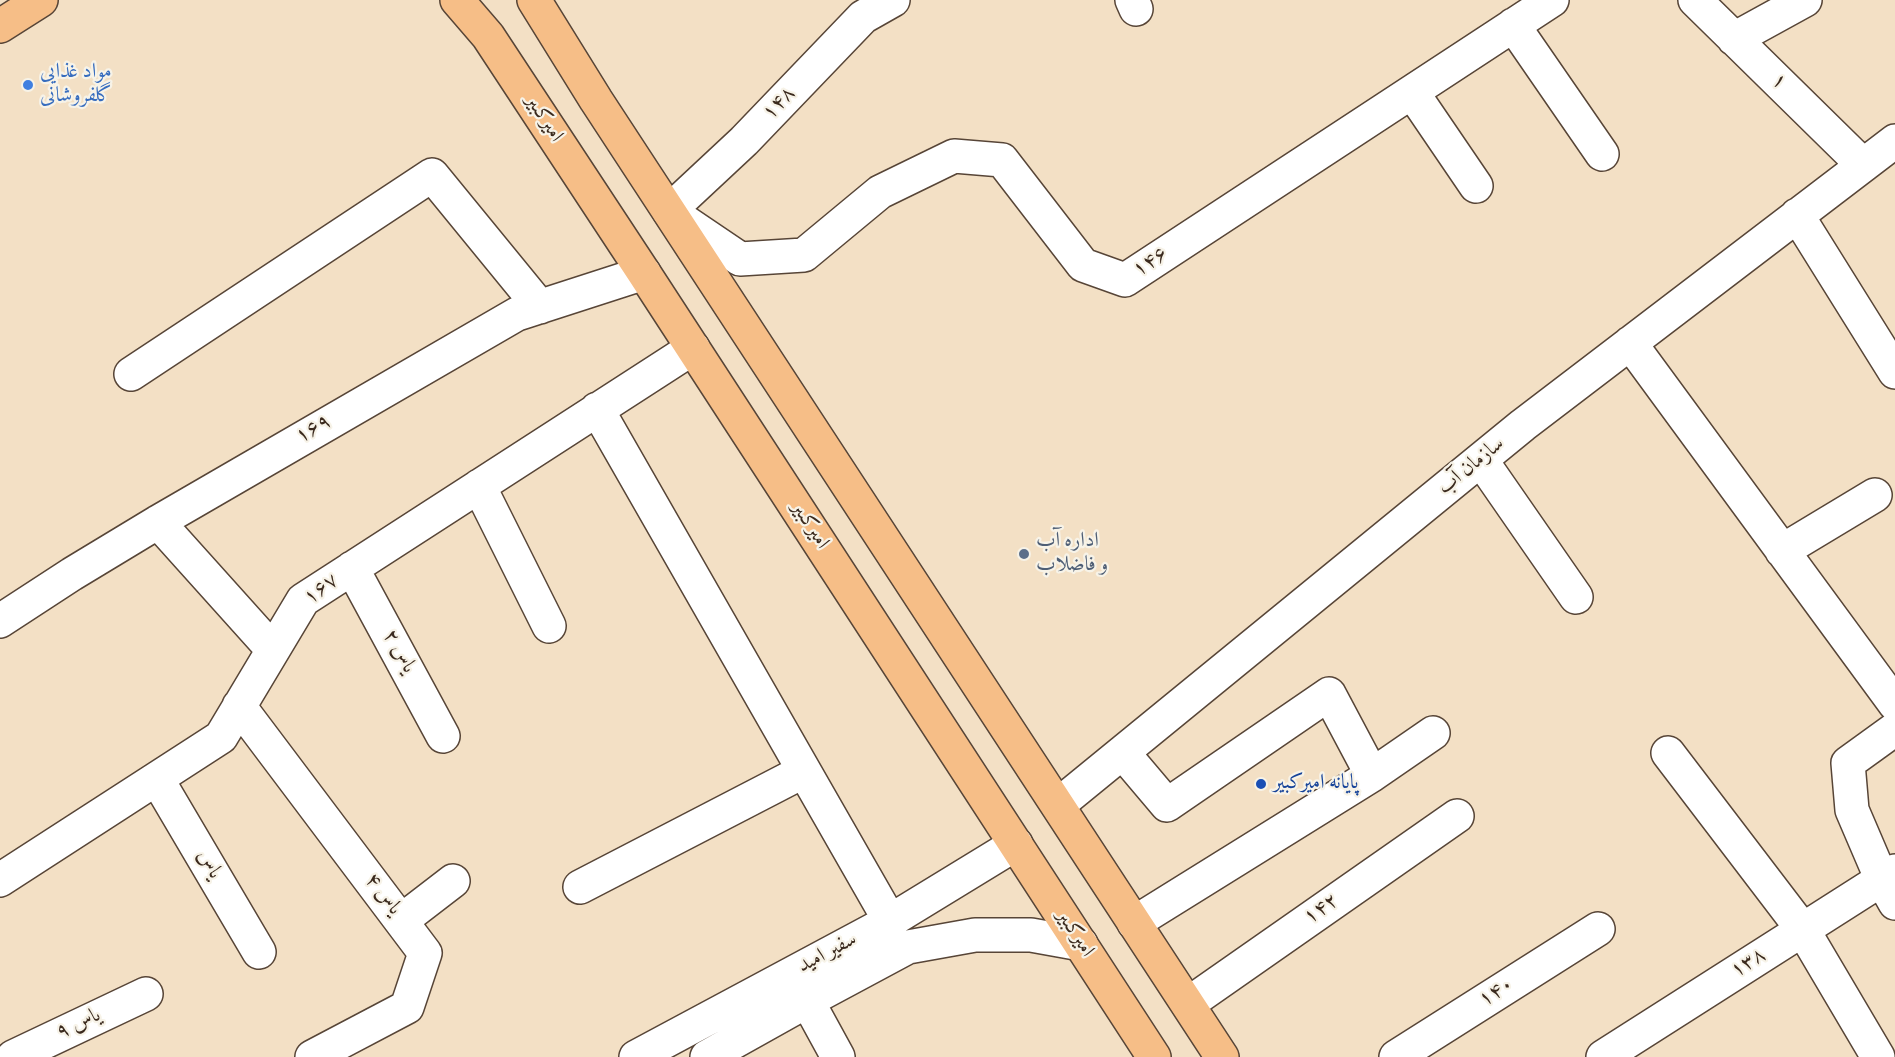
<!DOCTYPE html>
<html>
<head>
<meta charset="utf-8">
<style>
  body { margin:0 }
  canvas { display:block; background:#f3e0c5 }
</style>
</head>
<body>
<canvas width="1895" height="1057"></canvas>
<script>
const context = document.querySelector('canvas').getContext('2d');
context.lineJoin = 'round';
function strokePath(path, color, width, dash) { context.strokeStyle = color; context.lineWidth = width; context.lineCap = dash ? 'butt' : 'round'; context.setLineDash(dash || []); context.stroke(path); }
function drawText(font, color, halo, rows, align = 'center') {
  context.font = font + ' Vollkorn,Amiri,serif'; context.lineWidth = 4.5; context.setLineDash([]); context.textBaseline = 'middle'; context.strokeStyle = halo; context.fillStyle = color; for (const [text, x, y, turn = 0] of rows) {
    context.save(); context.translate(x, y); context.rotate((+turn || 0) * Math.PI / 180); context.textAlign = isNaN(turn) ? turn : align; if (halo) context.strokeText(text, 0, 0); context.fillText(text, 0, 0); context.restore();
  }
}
const minor = new Path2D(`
  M893,0L863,17L744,141L669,211L740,259L804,255L880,192L954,156L1002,160L1083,265L1125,280L1552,0
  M1132,0L1136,9
  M1695,0L1862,164
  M1513,25L1602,154
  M1734,39L1805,0
  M1412,92L1476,186
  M1797,215L1895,372
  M1630,343L1895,704
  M131,374L432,175L540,307
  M597,409L890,921
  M1481,460L1576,597
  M479,486L549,626
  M158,522L273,650
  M1782,551L1875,495
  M352,568L443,736
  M0,621L72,574L158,522L517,314L644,273
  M239,706L425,953L407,1007L312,1057
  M1895,729L1848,763L1852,810L1882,880L1895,903
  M1123,753L1167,805L1329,694L1372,775
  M1668,753L1803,930L1878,1057
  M157,779L259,952
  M1058,805L1523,425L1895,141
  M0,880L221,737L303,600L693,348
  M580,887L804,771
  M401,921L453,881
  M1134,923L1372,775L1433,733
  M797,982L838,1057
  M1188,1004L1457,816
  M13,1057L146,994
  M636,1057L890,921L1016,844
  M707,1057L807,1001L908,947L975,935H1031L1081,944
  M1396,1057L1598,929
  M1603,1057L1895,871`);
const major = new Path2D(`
  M457,0L488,36L644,273L1154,1057
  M534,0L596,100L1222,1057
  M0,26L41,0`);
strokePath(minor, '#574537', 36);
strokePath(major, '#574537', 36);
strokePath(minor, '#fff', 33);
strokePath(major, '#f6be87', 33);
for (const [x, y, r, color] of [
  [28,85,6,"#3f7fe0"],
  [1024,554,6,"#5c6f8a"],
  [1261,784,6,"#1a4fb4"]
]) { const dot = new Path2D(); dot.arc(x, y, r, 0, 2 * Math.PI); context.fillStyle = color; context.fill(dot); strokePath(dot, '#f7f3e8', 2); }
drawText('21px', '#366cbe', '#f7f3e8', [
  ["مواد غذایی",40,73],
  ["گلفروشانی",40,97]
], 'left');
drawText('21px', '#3b2a1e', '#f7f3e8', [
  ["۱",1778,82,45],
  ["۱۴۸",780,104,-46],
  ["امیرکبیر",543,119,57],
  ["۱۴۶",1151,263,-33],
  ["۱۶۹",314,430,-30],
  ["سازمان آب",1472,467,-39],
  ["امیرکبیر",809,526,57],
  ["۱۶۷",322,590,-37],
  ["یاس ۲",398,652,61],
  ["یاس",208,865,60],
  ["یاس ۴",382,895,53],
  ["۱۴۲",1322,910,-35],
  ["امیرکبیر",1074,934,57],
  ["سفیر امید",828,954,-28],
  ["۱۳۸",1749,964,-32],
  ["۱۴۰",1497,993,-32],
  ["یاس ۹",79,1025,-25]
]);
drawText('21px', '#4e5e75', '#f7f3e8', [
  ["اداره آب",1036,542],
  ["و فاضلاب",1036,566]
], 'left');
drawText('21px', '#164399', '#f7f3e8', [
  ["پایانه امیرکبیر",1273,784]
], 'left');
</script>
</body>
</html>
